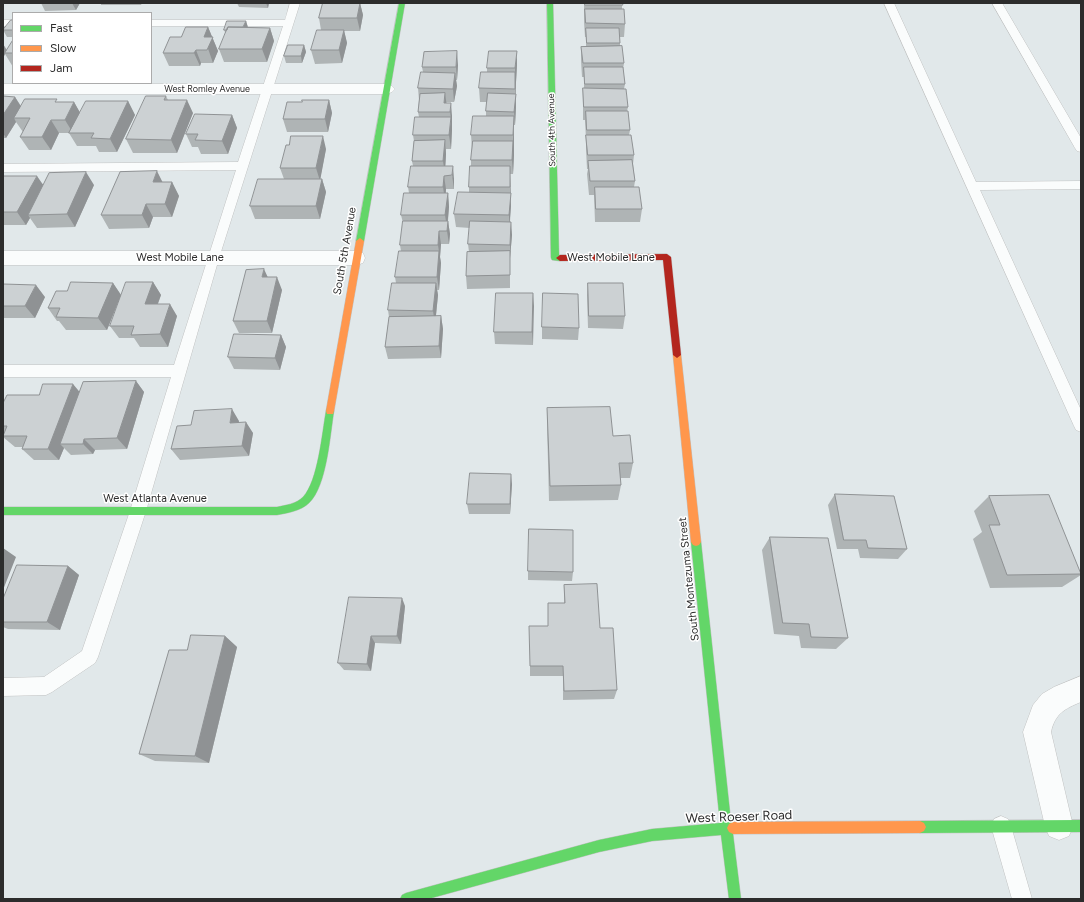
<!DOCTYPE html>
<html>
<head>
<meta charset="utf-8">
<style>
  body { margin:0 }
  #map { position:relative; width:1084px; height:902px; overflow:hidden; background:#e1e8ea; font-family:Figtree,sans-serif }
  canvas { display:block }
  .frame { position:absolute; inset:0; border:4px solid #2c2c2c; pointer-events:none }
  .legend { position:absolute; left:12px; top:12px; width:140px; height:72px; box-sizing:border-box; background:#fff; border:1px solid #ababab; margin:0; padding:5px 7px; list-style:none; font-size:12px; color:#2c2c2c }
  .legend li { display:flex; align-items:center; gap:8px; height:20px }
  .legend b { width:20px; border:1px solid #ababab }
</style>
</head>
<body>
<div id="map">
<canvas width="1084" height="902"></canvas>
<div class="frame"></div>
<ul class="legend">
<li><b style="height:5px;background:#63d668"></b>Fast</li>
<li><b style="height:5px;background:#ff974d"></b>Slow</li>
<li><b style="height:5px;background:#b3261e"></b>Jam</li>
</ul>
</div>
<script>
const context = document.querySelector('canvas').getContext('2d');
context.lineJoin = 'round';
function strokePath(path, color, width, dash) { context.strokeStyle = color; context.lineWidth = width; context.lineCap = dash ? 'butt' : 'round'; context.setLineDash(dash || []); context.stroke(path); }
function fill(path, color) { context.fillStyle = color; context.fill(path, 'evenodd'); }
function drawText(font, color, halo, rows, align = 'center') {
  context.font = font + ' Figtree,sans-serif'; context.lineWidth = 3; context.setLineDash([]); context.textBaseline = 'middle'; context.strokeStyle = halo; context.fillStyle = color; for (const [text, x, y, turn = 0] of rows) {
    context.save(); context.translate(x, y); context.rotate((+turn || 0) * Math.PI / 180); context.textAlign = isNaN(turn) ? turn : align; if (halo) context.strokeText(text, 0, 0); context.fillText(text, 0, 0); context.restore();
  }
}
const lane = new Path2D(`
  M290,3H300L219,258L146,511L98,657L95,663L52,692L46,695L3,696V678L44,677L82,651L130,511L171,377H3V365H174L236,170L3,172V164L238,162L283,26H151V20H285Z
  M884,3H894L976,182L1081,181V189L980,190L1081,410V432L1076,430L1074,426Z
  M992,3H1002L1081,138V152L1077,151L1075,148Z
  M3,20H13V26H3Z
  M1001,816L1008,819L1011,826L1032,899H1012L991,826L994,819Z`);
const street = new Path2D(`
  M3,84H387L392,86L395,89L392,92L387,94H3Z
  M3,251H356L363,253L365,258L363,263L356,265H3Z
  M1081,676V702C1064,709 1055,714 1051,732L1073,826L1069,836L1059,840L1049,836L1045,826L1023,732L1033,705L1042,694L1054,687Z`);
const fast = new Path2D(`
  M399,3H405L364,241L360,244L356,241Z
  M547,3H553L559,255L563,256L564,258L560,261L552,260L551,258Z
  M330,407L333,408L334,411C330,435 327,486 309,503C301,511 287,513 277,515H3V507H277C286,505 296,504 303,497C318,481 322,433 326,411L327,408Z
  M696,538L699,539L701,542L731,822L737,824L739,828L737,832L733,834L741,899H729L721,835L652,841L599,852L428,899H400L402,895L406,893L599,840L652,829L720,823L691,542L693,539Z
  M1081,820V832L920,833L916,831L914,827L916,823L920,821Z`);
const slow = new Path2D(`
  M360,238L364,241L334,411L333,414H327L326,411L356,241Z
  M677,352L681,355L701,542L699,545L696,546L693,545L691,542L673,355Z
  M920,821L924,823L926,827L924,831L920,833L733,834L729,832L727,828L729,824L733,822Z`);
const jam = new Path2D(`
  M667,254L671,257L681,355L677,358L673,355L663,260L560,261L556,258L560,255Z`);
strokePath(lane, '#c1c2c2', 1);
strokePath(street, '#c1c2c2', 1);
strokePath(fast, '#c1c2c2', 1);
strokePath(slow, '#c1c2c2', 1);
strokePath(jam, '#c1c2c2', 1);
fill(lane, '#fafcfc');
fill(street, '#fafcfc');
fill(fast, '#63d668');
fill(slow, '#ff974d');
fill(jam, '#b3261e');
fill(new Path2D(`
  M41,3H80L76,10L45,11Z
  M101,3H142L141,5H101Z
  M237,3H269L268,8L239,7Z
  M323,3H360L363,15L360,31H344L347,43L342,63L315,64L311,50L321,30L319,18Z
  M584,3H622V9L625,24L624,37H620V46L624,63L623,69L625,84L624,89L628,107L627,111L630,130L629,135L634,155L633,164L635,181L634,187L642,209L640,222H595L594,195H589L587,174L588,169H587L586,149V139L585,120H583V88H584V77H582L581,60V47H586V37H585L584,22Z
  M13,20V37H7L3,30Z
  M246,21L248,27L270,28L274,41L267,62H224L219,49L226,34L224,30Z
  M208,27L218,51L213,63H201L200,66H169L163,53L181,37Z
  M13,40V67L5,54L3,58V44L7,50Z
  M304,45L306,52L302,63H286L284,56Z
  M458,65L457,80H456L457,86L454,102H446L452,116V130L451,149H446V154L445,166L454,179V189H446V193H448L449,207L448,221L450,234L449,244H441L440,257L441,263L439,290H437L438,295L436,316H441L443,329L441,358L388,359L385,347L389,317L388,310L396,283L395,277L401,251L400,245L403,223L401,215L409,193L408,187L413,166L412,161L414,141L413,135L419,117L418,112L419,100L418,88L423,72L422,67Z
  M517,65L516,82V107L515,125H514V155L513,174H510L511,206L510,222L512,235L510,258V288L467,289L466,276L469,252L468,244L470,228L456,227L454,214L469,192V187L471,166V160L472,148L471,135L486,116V111L487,102H480L479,88L487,72V68Z
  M3,96L15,97L21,106L59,102H74L80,113L128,101L135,115L117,152H99L96,146H77L69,133H59L51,150H29L20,137L23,132L16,122L6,138H3Z
  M166,96L168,100L193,113L177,153H133L126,139Z
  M329,100L332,113L328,132H287L283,119Z
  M232,115L237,128L228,154H201L198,147H192L186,134Z
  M326,149L320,179H322L326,192L320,219H255L250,206L284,179L280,168Z
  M3,176L43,184L94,185L75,227L37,228L30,218L26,225H4L3,223Z
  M163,182H172L179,196L172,217H153L149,228L109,229L101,215Z
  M267,277L282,290L272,333H239L233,321Z
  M153,282L161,295L158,304L177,316L168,347H140L134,338H119L110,326Z
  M113,283L121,295L107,330H66L59,321H57L48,308L67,291Z
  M588,283L625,316L623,329L588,328L587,295Z
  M3,284L45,297L35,318H3Z
  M533,293V345L495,344L494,332Z
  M542,327L579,328L578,340L542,339Z
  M281,335L286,347L280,370L234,369L228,357Z
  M136,381L144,392L127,449L95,450L93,454L71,455L64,448L59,460H34L22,449L23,447H15L3,437V403L39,395L80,391Z
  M547,408L613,436L633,463L630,478H620L621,485L618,500L549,501L547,424Z
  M239,421L238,422L253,433L249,456L180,460L171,449L191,425Z
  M512,484L510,514H469L467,504Z
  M835,494L907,549L898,559L860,558L858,549H837L828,505Z
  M989,496L1081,575L1062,587L990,588L973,539L982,532L974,511Z
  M770,537L848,638L836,649L801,648L799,636L774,634L762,550Z
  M68,566L79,575L60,630L8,629L3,627V599Z
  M528,571L573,572L572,581L528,580Z
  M564,585L600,628L617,690L614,699L563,700V676H530V666L548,626V603H564Z
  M405,606L401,644L375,643L371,671L344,670L338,663Z
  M225,636L237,647L209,763L155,761L139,754L187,650Z`), '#afb4b5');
fill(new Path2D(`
  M72,3H80L76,10Z
  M266,3H269L268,8Z
  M360,3L363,15L360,31L357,18Z
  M246,21L248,28L242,30Z
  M208,27L218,51L213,63L204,37Z
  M270,28L274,41L267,62L262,49Z
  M344,30L347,43L342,63L339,50Z
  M3,44L7,51L5,53V54L3,58Z
  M304,45L306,52L302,63L301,56Z
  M196,50L201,63L200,66L194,53Z
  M457,51L458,65L457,80L456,67Z
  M517,51V65L516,82L515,98L516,94V107L515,125L514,112L515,101V68Z
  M455,73L457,86L454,102L453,89Z
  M445,93L447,107L444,103Z
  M15,97L23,110L14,118L16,122L6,138L3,133V115Z
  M187,100L193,113L177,153L171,140Z
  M329,100L332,113L328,132L325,119Z
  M128,101L135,115L117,152L110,139Z
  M74,102L82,116L73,133L65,120Z
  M451,103L452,116V130L451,149L449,135L451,119L450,112Z
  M232,115L237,128L228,154L222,141Z
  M514,116V155L513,174L512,160Z
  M51,120L59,133L51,150L42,137Z
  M323,136L326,149L320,181L316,168Z
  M445,140L446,154L445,174L443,161Z
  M453,166L454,179V189L452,175Z
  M510,166L511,206L509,229V215L510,196Z
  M157,171L164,185L153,182Z
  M86,172L94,185L75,227L67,214Z
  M37,176L46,189L28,215L30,218L26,225L17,212Z
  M444,176L446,189L445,200L443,187Z
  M322,179L326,192L320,219L316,206Z
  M172,182L179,196L172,217L165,204Z
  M448,193L449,207L447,228L445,215Z
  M146,204L153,217L149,228L142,215Z
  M448,221L450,234L449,244L447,231Z
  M511,222L512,235L510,258V245Z
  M439,231L441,244L440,257L441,263L439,290L437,277L439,252L438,245Z
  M264,269L270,282L262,277Z
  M277,277L282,290L272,333L267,321Z
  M153,282L161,295L153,316L145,304Z
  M113,283L121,295L107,330L98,318Z
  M436,283L438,295L435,324L433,311Z
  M36,285L45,297L35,318L25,306Z
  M533,293L534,306L533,345L532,332Z
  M170,304L177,316L168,347L160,334Z
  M441,316L443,329L441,358L439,346Z
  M281,335L286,347L280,370L275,358Z
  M136,381L144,392L127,449L117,438Z
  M73,384L83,396L60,444L64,448L59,460L48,449Z
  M232,409L239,421L237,434L230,423Z
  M246,422L253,433L249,456L242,446Z
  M84,439L95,450L93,454L83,444Z
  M511,474L512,484L510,514V504Z
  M3,548L16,557L3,590Z
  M68,566L79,575L60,630L47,622Z
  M402,598L405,606L401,644L397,636Z
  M225,636L237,647L209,763L195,756Z
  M371,636L375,643L371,671L367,664Z`), '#8f9294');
const building = new Path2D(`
  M323,3H360L357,18H319Z
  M585,3H622L623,5H585Z
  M585,9H624L625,24L586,23Z
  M11,20H13V30H3Z
  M227,21H246L243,27H228L227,30H224Z
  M186,27H208L204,37H213L207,50H196L194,53H163L170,37H181Z
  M228,27L270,28L262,49H219Z
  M586,28H619L620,43H587Z
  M317,30H344L339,50H311Z
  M13,40V53H5Z
  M288,45H304L301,56H284Z
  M622,46L624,63H583L581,47Z
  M457,51L456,67H422L424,52Z
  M489,51H517L515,68H487Z
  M584,67H623L625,84H585Z
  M421,72L455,73L453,89L418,88Z
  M481,72H515V89L479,88Z
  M583,88L626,89L628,107H584Z
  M445,93L444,103H451L450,112H418L420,94Z
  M488,93L516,94L514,112L486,111Z
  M3,96L15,97L3,115Z
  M146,96H166L164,100H187L171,140L126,139Z
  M25,99H57L55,102H74L65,120H51L42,137H20L30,118H14Z
  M302,100H329L325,119H283L287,102H302Z
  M86,101H128L110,139L91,138L94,133H69Z
  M586,111H628L630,130H587Z
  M195,114L232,115L222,141L195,140L198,134H186Z
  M473,116H514L513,135H471Z
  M415,117H451L449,135H413Z
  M586,135H631L634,155H588Z
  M291,136H323L316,168H280L286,145H289Z
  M445,140L443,161H412L414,141Z
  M473,141H513L512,160H471Z
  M632,160L635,181H590L588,161Z
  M411,166H453L452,175L444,176L443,187H408Z
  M470,166H510V187H469Z
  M157,171L153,182H172L165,204H146L142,215H101L120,172Z
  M86,172L67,214L28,215L49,173Z
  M3,176H37L17,212H3Z
  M258,179H322L316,206H250Z
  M595,187H639L642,209H596Z
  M458,192L511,193L509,215L454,214Z
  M404,193H448L445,215H401Z
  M403,221H448L447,231H439L438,245H400Z
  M470,221L511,222L510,245L468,244Z
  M399,251H439L437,277H395Z
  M510,251V275L466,276L467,252Z
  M264,269L262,277H277L267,321H233L246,270Z
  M71,282L113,283L98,318L56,317L60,308H48L56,291H67Z
  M126,282H153L145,304H170L160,334L131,335L134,326H110Z
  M392,283H436L433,311L388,310Z
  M588,283H623L625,316H589Z
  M3,284L36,285L25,306H3Z
  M496,293H533L532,332H494Z
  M543,293L578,294L579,328L542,327Z
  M441,316L439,346L385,347L389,317Z
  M234,334L281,335L275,358L228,357Z
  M136,381L117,438L84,439L83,444H60L83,382Z
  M43,384H73L48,449H22L27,436H3L7,426H3V403L7,395H39Z
  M610,407L613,436L630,435L633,463H619L621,485L550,486L547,408Z
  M232,409L230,423L246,422L242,446L171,449L177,426L191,425L194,411Z
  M470,473L511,474L510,504H467Z
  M835,494L894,496L907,549L868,548L866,540H844Z
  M1049,495L1081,574L1007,575L989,525H1000L989,496Z
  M529,529L573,530V572L528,571Z
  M770,537L828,538L848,638L811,637L809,624L783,623Z
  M17,565L68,566L47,622H3V599Z
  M597,584L600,628H613L617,690L564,691L563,666H530L529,626H548V603H565L564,585Z
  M349,597L402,598L397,636H371L367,664L338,663Z
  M191,635L225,636L195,756L139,754L169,650H187Z`);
fill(building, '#ccd1d3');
strokePath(building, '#8f9294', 1);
drawText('9px', '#2c2c2c', '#fff', [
  ["West Romley Avenue",207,89],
  ["South 4th Avenue",552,130,-91]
]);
drawText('11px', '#2c2c2c', '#fff', [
  ["South 5th Avenue",345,251,-80],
  ["West Mobile Lane",180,258],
  ["West Mobile Lane",611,258],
  ["West Atlanta Avenue",155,499],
  ["South Montezuma Street",689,579,-96]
]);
drawText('13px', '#2c2c2c', '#fff', [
  ["West Roeser Road",739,817,-2]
]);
</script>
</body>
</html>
